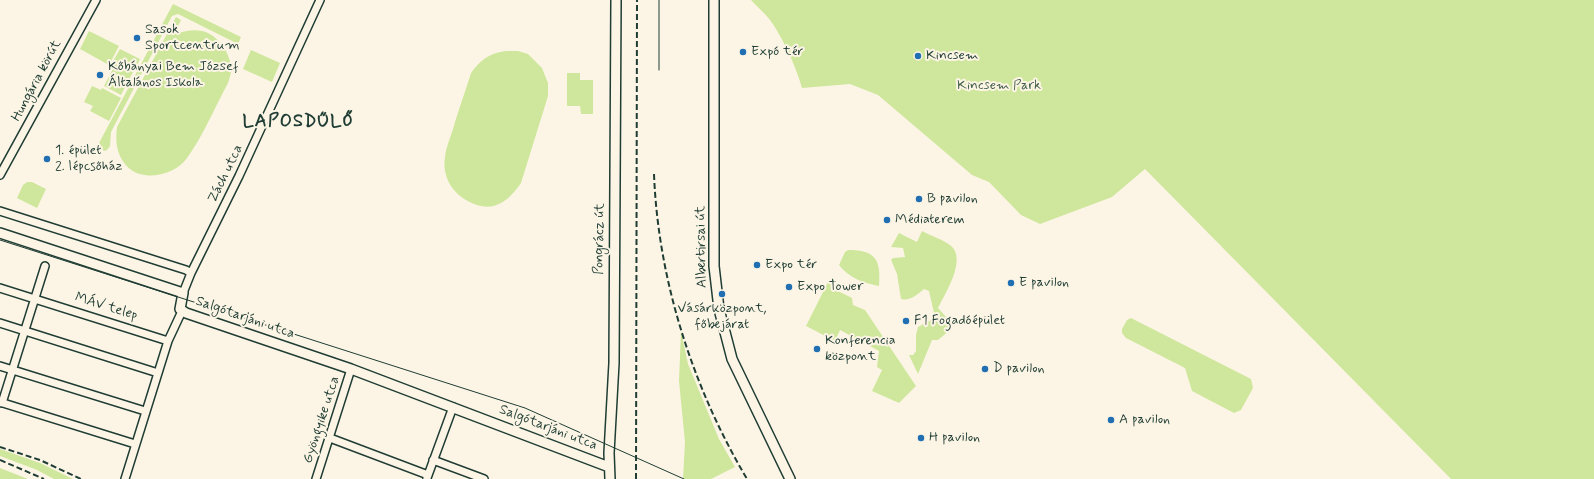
<!DOCTYPE html>
<html>
<head>
<meta charset="utf-8">
<style>
  body { margin:0 }
  canvas { display:block; background:#fcf5e5 }
</style>
</head>
<body>
<canvas width="1594" height="479"></canvas>
<script>
const context = document.querySelector('canvas').getContext('2d');
context.lineJoin = 'round';
function fill(path, color) { context.fillStyle = color; context.fill(path, 'evenodd'); }
function strokePath(path, color, width, dash) { context.strokeStyle = color; context.lineWidth = width; context.lineCap = dash ? 'butt' : 'round'; context.setLineDash(dash || []); context.stroke(path); }
function drawText(font, color, halo, rows, align = 'center') {
  context.font = font + ' Mynerve,sans-serif'; context.lineWidth = 4; context.setLineDash([]); context.textBaseline = 'middle'; context.strokeStyle = halo; context.fillStyle = color; for (const [text, x, y, turn = 0] of rows) {
    context.save(); context.translate(x, y); context.rotate((+turn || 0) * Math.PI / 180); context.textAlign = isNaN(turn) ? turn : align; if (halo) context.strokeText(text, 0, 0); context.fillText(text, 0, 0); context.restore();
  }
}
fill(new Path2D(`
  M751,0H1594V479H1451L1145,169L1112,197L1040,224L1021,215L989,182L972,175L878,95L850,84L802,88C797,69 782,36 770,20C765,13 757,7 751,0Z
  M173,4L241,37L238,44L178,14L172,16L111,132L110,146L107,150L104,151L100,147L99,143Z
  M176,17L181,20L174,34C183,32 192,29 202,31C218,34 232,55 231,71C231,75 229,79 228,83C215,107 203,136 187,158C176,174 146,182 130,169C117,158 115,143 117,127Z
  M89,31L119,46L109,65L80,49Z
  M120,49L140,59L134,72L113,61Z
  M251,50L280,63L272,82L243,69Z
  M506,51H518L528,54L542,68L548,83V96L521,183C512,196 499,210 481,206C459,201 441,182 445,157C446,146 452,134 455,122C460,106 466,89 471,73C481,59 490,53 506,51Z
  M116,63L133,72L121,95L104,86Z
  M567,73H580V80H593V114H581L580,106H567Z
  M92,86L101,90L102,88L121,98L109,121L90,111L93,106L84,102Z
  M27,182H32L46,189L37,208L17,198L23,185Z
  M922,231C931,236 942,239 950,245C968,258 945,294 938,308L947,318L951,329L938,340H932L918,374L909,355H913L916,351V335L918,327L931,320L934,313L929,291L924,289C917,295 910,301 901,299L897,274L891,260L893,258L905,257L903,248L891,247L899,233L917,242Z
  M848,250C876,250 881,260 879,286C863,283 849,278 839,265L845,252Z
  M828,282L836,290L852,298L853,305L865,310L916,386L899,403L872,391L882,370L877,367L879,351L840,330L835,341L806,326Z
  M1131,318L1251,379L1253,388L1241,410L1234,413L1192,391L1185,368L1126,338L1122,333V329L1127,320Z
  M681,331L688,364L719,439L735,467L711,479H683L685,442L679,381Z
  M0,449L40,463L73,479H54L37,470L0,456Z
  M0,468L28,479H0Z`), '#cfe79c');
const minor = new Path2D(`
  M0,175L96,0
  M0,211L186,270L191,273
  M0,288L168,341
  M183,293L191,273L239,176L320,0
  M0,323L158,373
  M0,366L145,411
  M0,402L135,444
  M2,403L45,266
  M330,438L428,475
  M433,460L484,479
  M427,478L453,407
  M125,479L168,341L182,311
  M316,479L351,369`);
const tertiary = new Path2D(`
  M714,0V266L719,309L732,359L790,479
  M0,233L183,293L180,309L186,313L351,369L609,467
  M610,479L609,453L614,363L616,0`);
strokePath(minor, '#1f3d34', 10);
strokePath(tertiary, '#1f3d34', 12);
strokePath(minor, '#fcf5e5', 7);
strokePath(tertiary, '#fcf5e5', 9);
strokePath(new Path2D(`
  M659,70V0
  M0,240L525,408L684,479`), '#1f3d34', 1);
strokePath(new Path2D(`
  M654,174C658,280 693,388 747,479
  M0,447L40,460L81,479
  M0,460L44,479
  M636,479L637,0`), '#1f3d34', 2, [6, 3]);
for (const [x, y, r, color] of [
  [137,38,4,"#1f6fb2"],
  [743,52,4,"#1f6fb2"],
  [918,56,4,"#1f6fb2"],
  [100,75,4,"#1f6fb2"],
  [47,159,4,"#1f6fb2"],
  [919,199,4,"#1f6fb2"],
  [887,220,4,"#1f6fb2"],
  [757,265,4,"#1f6fb2"],
  [1011,283,4,"#1f6fb2"],
  [789,287,4,"#1f6fb2"],
  [722,294,4,"#1f6fb2"],
  [906,321,4,"#1f6fb2"],
  [817,349,4,"#1f6fb2"],
  [985,369,4,"#1f6fb2"],
  [1111,420,4,"#1f6fb2"],
  [921,438,4,"#1f6fb2"]
]) { const dot = new Path2D(); dot.arc(x, y, r, 0, 2 * Math.PI); context.fillStyle = color; context.fill(dot); strokePath(dot, '#fcf5e5', 1.5); }
drawText('14px', '#1f3d34', '#fcf5e5', [
  ["Sasok",145,30],
  ["Sportcentrum",145,46],
  ["Expó tér",751,52],
  ["Kincsem",926,56],
  ["Kőbányai Bem József",108,67],
  ["Általános Iskola",108,83],
  ["1. épület",55,151],
  ["2. lépcsőház",55,167],
  ["B pavilon",927,199],
  ["Médiaterem",895,220],
  ["Expo tér",765,265],
  ["E pavilon",1019,283],
  ["Expo Tower",797,287],
  ["Vásárközpont,",722,309,"center"],
  ["főbejárat",722,325,"center"],
  ["F1 Fogadóépület",914,321],
  ["Konferencia",825,341],
  ["központ",825,357],
  ["D pavilon",993,369],
  ["A pavilon",1119,420],
  ["H pavilon",929,438]
], 'left');
drawText('14px', '#1f3d34', '#fcf5e5', [
  ["Hungária körút",37,81,-62],
  ["Zách utca",226,174,-64],
  ["Pongrácz út",600,239,-89],
  ["Albertirsai út",702,247,-91],
  ["MÁV telep",106,307,17],
  ["Salgótarjáni utca",245,318,19],
  ["Gyöngyike utca",322,420,-72],
  ["Salgótarjáni utca",548,428,21]
]);
drawText('14px', '#425f49', '#fcf5e5', [
  ["Kincsem Park",999,86]
]);
context.letterSpacing = '1px';
drawText('bold 18px', '#1f3d34', '#fcf5e5', [
  ["LAPOSDŰLŐ",299,122]
]);
context.letterSpacing = '0px';
</script>
</body>
</html>
